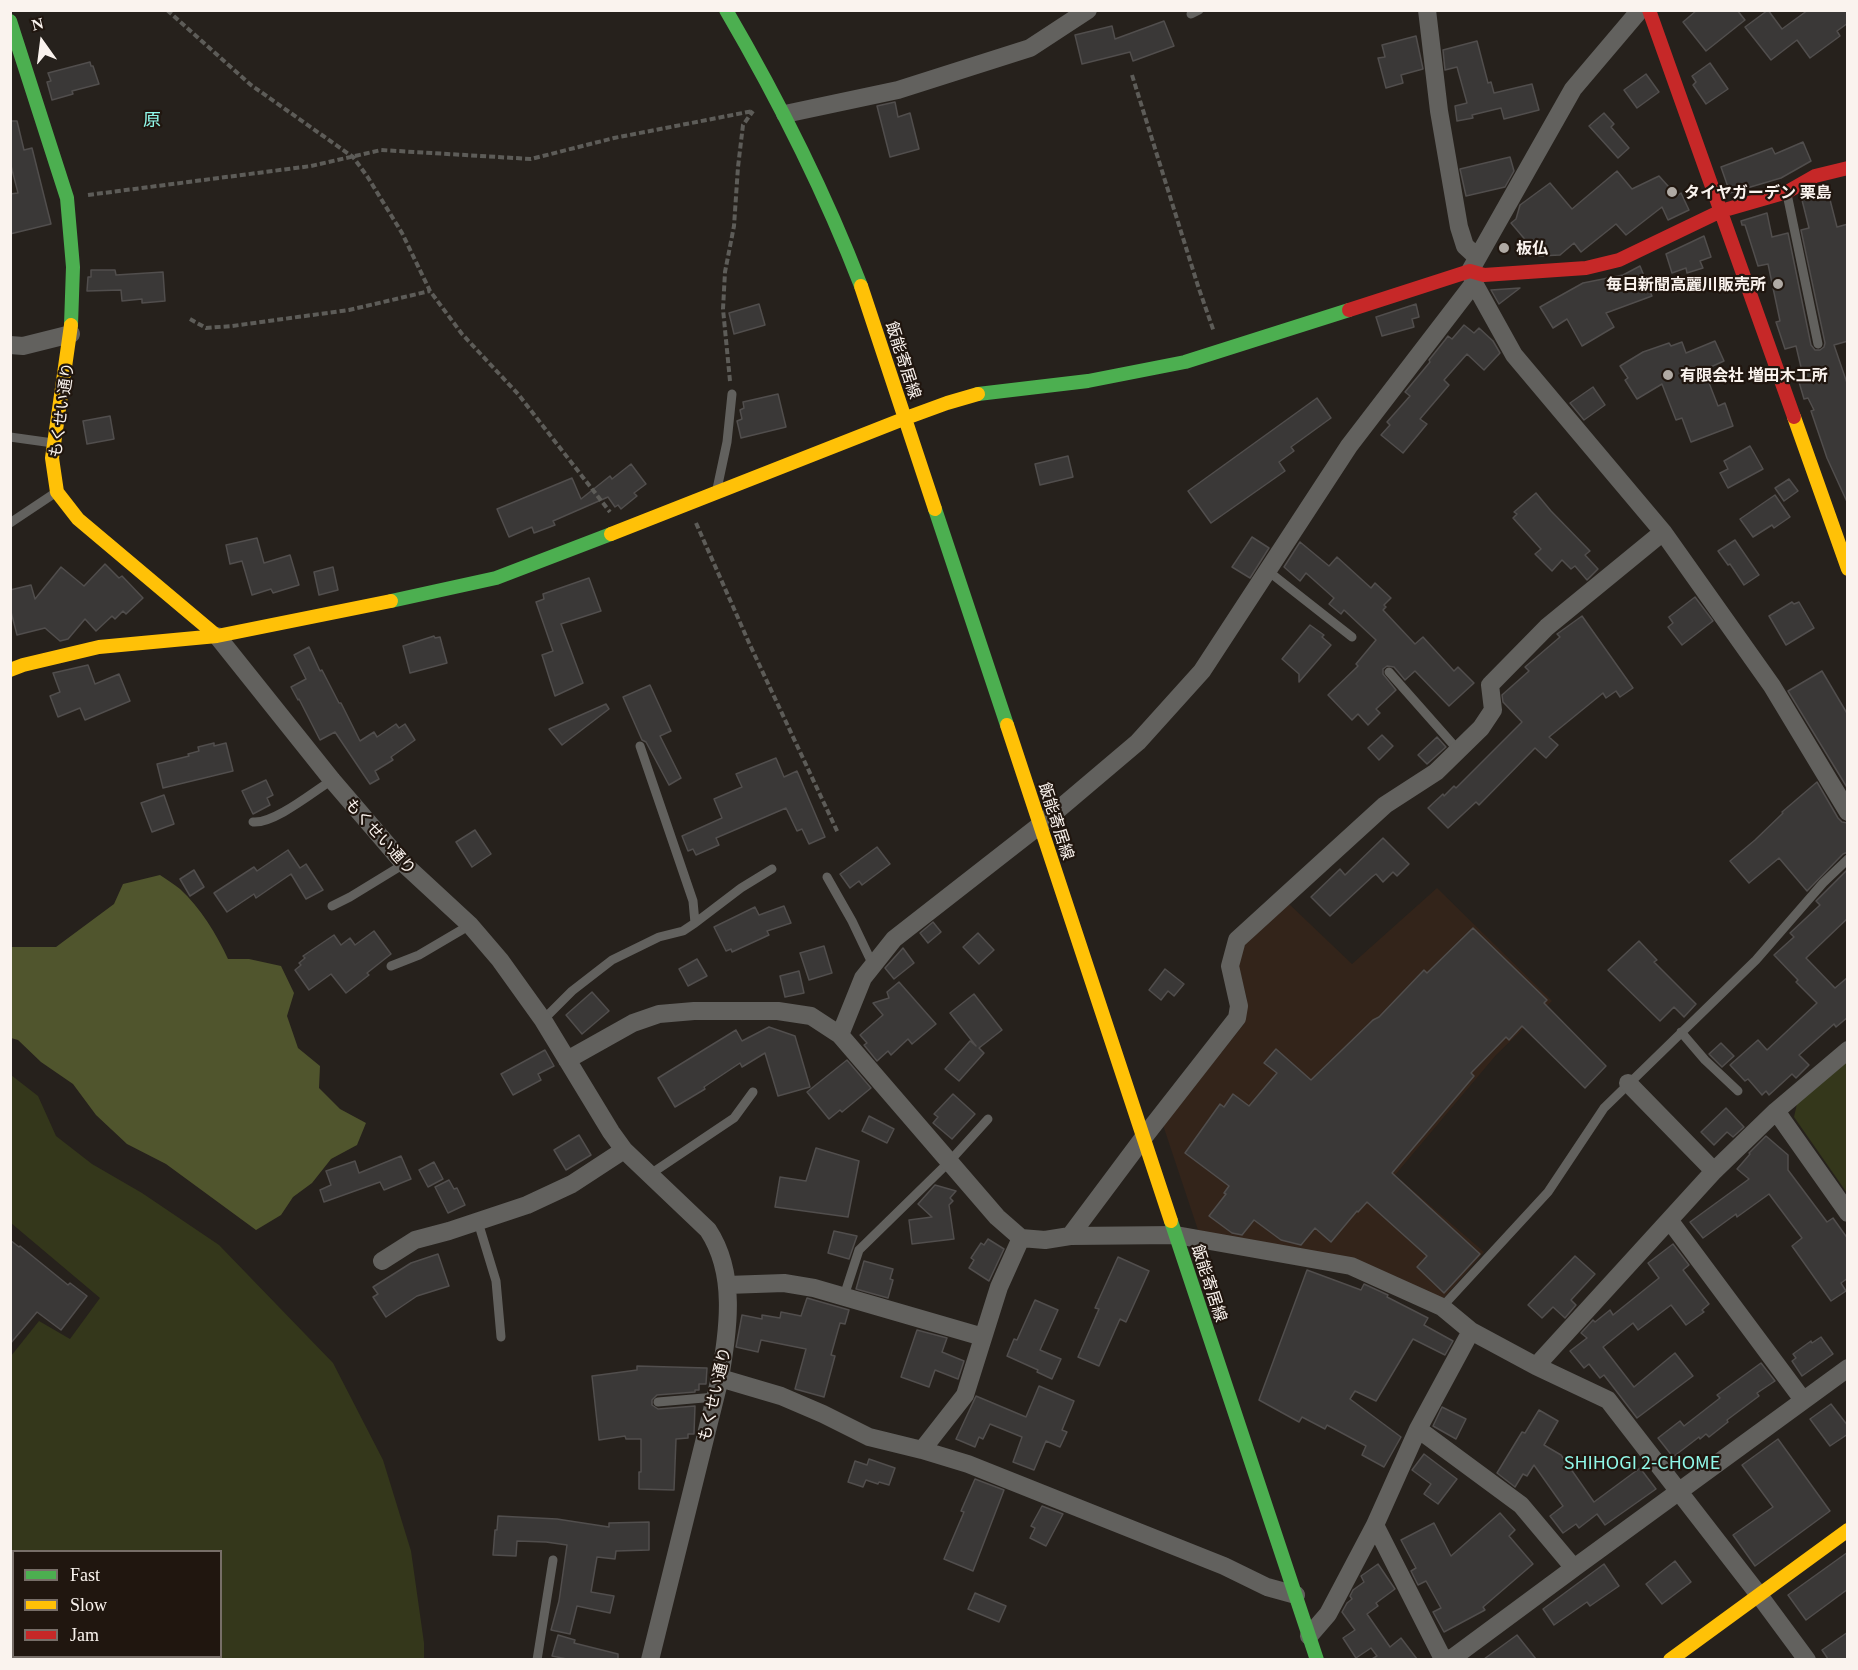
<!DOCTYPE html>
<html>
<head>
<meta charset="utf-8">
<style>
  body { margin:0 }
  #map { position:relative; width:1858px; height:1670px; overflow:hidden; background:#26211c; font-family:Georgia,serif }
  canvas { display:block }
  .frame { position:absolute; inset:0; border:12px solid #faf3ee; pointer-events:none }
  .legend { position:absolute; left:12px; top:1550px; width:210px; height:108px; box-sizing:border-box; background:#20160f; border:2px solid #776e68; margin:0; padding:8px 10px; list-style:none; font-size:18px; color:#faf3ee }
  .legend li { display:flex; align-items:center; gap:12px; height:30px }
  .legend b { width:30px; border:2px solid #776e68 }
  .north { position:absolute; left:12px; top:12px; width:60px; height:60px; -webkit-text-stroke:4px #20160f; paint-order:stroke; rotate:346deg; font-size:16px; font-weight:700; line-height:24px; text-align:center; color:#faf3ee }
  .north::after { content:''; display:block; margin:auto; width:21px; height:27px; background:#faf3ee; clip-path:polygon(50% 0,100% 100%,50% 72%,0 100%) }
</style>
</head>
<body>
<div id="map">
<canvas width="1858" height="1670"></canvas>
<div class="frame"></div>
<ul class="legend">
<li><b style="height:8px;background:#4caf50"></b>Fast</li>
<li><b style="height:8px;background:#ffc107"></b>Slow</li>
<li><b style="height:8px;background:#c62828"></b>Jam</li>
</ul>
<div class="north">N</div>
</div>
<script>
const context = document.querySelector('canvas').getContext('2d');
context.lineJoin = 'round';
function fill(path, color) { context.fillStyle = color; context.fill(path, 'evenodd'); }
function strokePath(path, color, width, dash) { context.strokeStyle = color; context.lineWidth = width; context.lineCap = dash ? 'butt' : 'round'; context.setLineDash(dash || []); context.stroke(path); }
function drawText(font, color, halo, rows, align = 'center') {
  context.font = font + ' Georgia,"Noto Sans JP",serif'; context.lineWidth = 4.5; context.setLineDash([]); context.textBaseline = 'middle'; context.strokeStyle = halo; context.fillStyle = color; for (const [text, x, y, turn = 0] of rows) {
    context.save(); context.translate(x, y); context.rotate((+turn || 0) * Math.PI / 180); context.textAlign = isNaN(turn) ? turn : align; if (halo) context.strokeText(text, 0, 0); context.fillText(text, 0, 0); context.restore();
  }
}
fill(new Path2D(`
  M1437,888L1552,1001L1496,1055L1395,1175L1484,1252L1441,1301L1198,1230L1163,1125L1244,1024L1247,999L1238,965L1244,943L1288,903L1352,964Z`), '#33241a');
fill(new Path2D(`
  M1847,1061V1193L1794,1117L1797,1104Z
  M11,1075L38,1096L56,1136L92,1164L142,1193L219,1245L333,1363L383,1460L411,1551L424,1643V1659L12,1660L11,1658V1356L39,1321L70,1339L100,1298L11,1223ZM14,1552H220V1656H14Z`), '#34371b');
fill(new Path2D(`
  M160,875C167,880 174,884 180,889C200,907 217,935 228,959H249L281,966L294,993L287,1016L298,1048L320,1066L319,1088L340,1109L366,1123L357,1145L331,1159L312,1183L293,1197L281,1215L256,1230L166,1164L127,1144L96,1115L73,1084L41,1062L18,1040L11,1038V947H56L114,904L123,884Z`), '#50552d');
const building = new Path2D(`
  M1697,10H1737L1745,20L1706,51L1683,22Z
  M1768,10L1782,29L1808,10H1848V23L1837,31L1840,36L1810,58L1797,40L1771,60L1745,27Z
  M1164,21L1174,46L1133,61L1130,52L1082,64L1075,35L1112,26L1115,39Z
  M1416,36L1423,69L1401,75L1403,83L1386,88L1378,58L1385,57L1382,45Z
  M1477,41L1488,83L1491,82L1494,93L1532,84L1539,110L1504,119L1501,108L1472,115L1473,118L1457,121L1455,106L1467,103L1457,67L1445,70L1443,50Z
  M90,62L91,66H93L99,84L72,91L73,94L52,100L47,82L51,81L48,73Z
  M1710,63L1728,89L1706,104L1693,85L1696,82L1692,76Z
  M1646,74L1659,92L1637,108L1624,90Z
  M895,102L898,117L910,113L919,149L890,157L877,106Z
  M1604,113L1614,124L1611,127L1629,148L1618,158L1589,126Z
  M10,121H17L24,150L32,148L51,224L10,234V194L18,193L10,162Z
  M1803,142L1811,161L1781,178L1730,193L1721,167L1772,148L1775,154Z
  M1510,157L1514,171L1505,187L1466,196L1460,169Z
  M1617,171L1632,189L1659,176L1677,196L1681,193L1689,210L1668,220L1662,207L1626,235L1616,224L1581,252L1574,243L1560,255L1539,256L1511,223L1516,219L1520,205L1550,183L1572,209Z
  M1827,188L1837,227L1848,224V341L1834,345L1848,386V504L1827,458L1811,411L1814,410L1808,398L1804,399L1799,382L1804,380L1796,346L1785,349L1776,322L1780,321L1768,264L1758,266L1745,225H1742L1741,221L1767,213L1772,237L1788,233L1811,345L1815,350H1820L1824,347L1825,343L1801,230L1809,228L1802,200L1820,190Z
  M1704,236L1711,257L1700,261L1703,268L1687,273L1686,268L1672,273L1666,254Z
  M1640,266L1652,296L1606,313L1614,327L1582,346L1567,319L1553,328L1540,307L1583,283L1623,275Z
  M91,270H115L116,275L163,272L165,301L142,303V299L122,301L121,290L87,291L88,277H91Z
  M1520,288L1499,304L1491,290Z
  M759,304L765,325L734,334L729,313Z
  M1416,304L1419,317L1412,319L1414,327L1382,336L1376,317Z
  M1464,325L1474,333L1479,328L1493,341L1500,353L1484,370L1467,354L1444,380L1449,385L1420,419L1427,424L1403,453L1381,435L1390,425L1387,422L1410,396L1405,392L1430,362L1429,360L1445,340L1448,336L1452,339Z
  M1715,341L1724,361L1704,370L1718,406L1725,403L1733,426L1691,442L1682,418L1676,420L1662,384L1637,399L1625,380L1628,378L1620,366L1643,352L1669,343L1671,346L1682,342L1686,353Z
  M1593,387L1605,405L1584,420L1570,403Z
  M778,394L786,427L741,438L737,421L742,419L740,410L744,408L743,402Z
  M1317,398L1331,418L1291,447L1294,451L1279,462L1285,471L1211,523L1188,491Z
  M110,416L114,439L87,444L83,421Z
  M1750,446L1763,469L1728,488L1720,473L1728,469L1724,461Z
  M1068,456L1073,477L1040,485L1035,464Z
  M631,464L646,484L634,493L637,496L621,509L618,505L615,507L608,497L553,521L555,525L534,533L532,527L509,537L497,509L572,478L581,499L610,476L612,479Z
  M1789,479L1798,491L1784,501L1775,488Z
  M1536,493L1551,511L1590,551L1585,555L1598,569L1587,580L1575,566L1571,569L1562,560L1552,571L1535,554L1541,549L1513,518L1517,514L1514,512Z
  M1775,495L1790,517L1774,528L1772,525L1753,537L1740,519Z
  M1252,537L1269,548L1250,578L1232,567Z
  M257,538L264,563L290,555L299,585L273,593L271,589L252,595L242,561L230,564L226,545Z
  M1735,540L1759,575L1744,585L1730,564L1728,565L1718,551Z
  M1300,542L1329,566L1337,557L1371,588L1375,583L1391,598L1384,605L1386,607L1383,610L1415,644L1423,637L1454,671L1458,667L1474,683L1449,706L1415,671L1405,680L1394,667L1387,666L1383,669V674L1396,690L1376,709L1380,713L1368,725L1358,714L1352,720L1328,695L1358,666L1356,664L1376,640L1344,610L1341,614L1329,604L1334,598L1306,573L1300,581L1284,567Z
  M105,564L119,578L122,576L143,598L126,614L123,611L115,619L112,616L96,631L85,619L68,639L60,641L45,628L17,635L10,608V590L31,585L35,599L61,567L84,586Z
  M333,567L338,590L319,595L314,572Z
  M589,578L601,611L561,624L583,683L555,696L542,655L553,651L536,602L544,599L543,594Z
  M1695,597L1713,621L1682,645L1668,627L1673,623L1669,617Z
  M1792,602L1794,604L1799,602L1814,628L1786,645L1769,616Z
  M1582,616L1633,688L1620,697L1616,691L1606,698L1603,693L1549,737L1558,745L1546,758L1535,748L1479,805L1476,802L1448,828L1428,808L1443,794L1444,796L1454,786L1456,788L1522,722L1503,702L1502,695L1529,671L1525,667L1560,637L1557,634Z
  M1310,625L1324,635L1322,637L1331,645L1299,682V674L1282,659Z
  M434,636L435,638L440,637L447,663L410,673L403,646Z
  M309,647L320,671L322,670L339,703H341L360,741L374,732L377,737L396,724L399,728L405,724L415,740L391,757L393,760L375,771L379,779L370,784L335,732L320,740L299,699L298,700L291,687L306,679L294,655Z
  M88,665L95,684L119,674L130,701L85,720L80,708L58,717L50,696L60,692L53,673Z
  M1822,671L1848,715V789L1788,691Z
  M650,685L671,731L660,736L681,778L669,785L646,742L642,740L623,697Z
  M606,704L609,709L562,745L549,729Z
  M1382,735L1393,746L1379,760L1368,748Z
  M1437,737L1446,747L1427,764L1418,755Z
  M214,743V746L226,743L233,771L163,788L157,764L189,756L188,754L199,751L198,747Z
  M776,758L784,777L797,771L825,837L809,844L802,829L797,831L786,808L716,838L719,845L696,855L693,849L688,851L682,836L722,818L714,799L742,787L736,774Z
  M266,780L273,795L267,798L270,805L253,814L242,791Z
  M1817,782L1838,818L1842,822L1848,823V852L1843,854L1807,891L1779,858L1749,883L1730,861L1755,840L1783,813L1782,812Z
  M164,795L174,824L152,832L141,803Z
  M475,830L491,854L472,867L456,842Z
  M1383,838L1409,864L1397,876L1393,872L1383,882L1376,874L1372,877L1330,916L1311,897L1340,869L1345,875Z
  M877,847L890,864L862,885L859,881L850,888L840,874Z
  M288,850L300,868L306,864L323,890L306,899L291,874L256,898L254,894L227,912L214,893L254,867L257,871Z
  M1848,869V918L1806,958L1835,988L1848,977V1017L1836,1027L1834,1024L1799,1055L1809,1065L1796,1078L1792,1074L1769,1095L1766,1091L1762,1095L1748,1079L1745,1081L1730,1065L1758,1040L1767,1050L1817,1003L1796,982L1798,980L1774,955L1794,937L1790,933L1820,905L1816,901Z
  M194,870L204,887L190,896L180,879Z
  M784,906L791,923L767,931L769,935L732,952L731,949L726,951L714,927L755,907L759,915Z
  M933,922L941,932L928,943L920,933Z
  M1473,928L1547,1000L1544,1003L1606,1066L1585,1088L1522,1026L1509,1040L1506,1037L1471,1073L1474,1076L1392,1173L1480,1254L1444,1293L1417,1267L1427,1256L1367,1202L1358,1212L1357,1211L1331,1242L1315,1228L1301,1245L1281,1240L1254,1220L1242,1235L1232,1233L1209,1216L1226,1194L1224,1193L1229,1186L1185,1153L1220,1104L1224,1107L1233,1094L1249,1106L1277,1073L1264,1063L1276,1049L1311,1080L1373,1020L1379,1017L1424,970L1427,973Z
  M374,931L391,954L367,973L369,975L346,993L331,974L309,990L295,970L301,965L299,963L305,958L303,956L334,935L341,945L350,938L355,945Z
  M978,933L994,950L979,964L963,947Z
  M1639,941L1657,960L1654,962L1696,1004L1684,1017L1674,1007L1660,1021L1608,970Z
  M824,946L832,973L809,980L800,953Z
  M903,948L914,963L894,979L885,968Z
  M697,959L707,976L688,986L679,969Z
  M1165,969L1184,984L1174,996L1168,991L1161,1000L1149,990Z
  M799,971L804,993L785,997L780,976Z
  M899,982L936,1024L912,1044L908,1039L891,1055L888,1051L877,1061L864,1045L867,1043L860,1035L883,1015L873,1003L889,998L887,992Z
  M592,992L609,1011L582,1034L566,1015Z
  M974,994L1002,1030L979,1048L984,1053L959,1081L945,1069L970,1041L976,1046L950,1013Z
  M769,1027L795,1036L810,1087L778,1096L765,1053L742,1067L740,1063L704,1087L705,1089L675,1107L658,1078L736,1030L742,1041Z
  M1721,1043L1734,1056L1722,1067L1709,1054Z
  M545,1050L554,1066L538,1074L541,1080L513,1095L501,1074Z
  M847,1060L871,1088L842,1112L840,1110L829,1119L807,1092Z
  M953,1094L975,1114L952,1139L933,1123L938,1117L934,1114Z
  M1726,1108L1744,1127L1733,1137L1727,1132L1714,1145L1701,1132Z
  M869,1116L894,1129L887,1143L862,1131Z
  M579,1135L591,1155L566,1170L554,1150Z
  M1766,1136L1788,1155V1170L1827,1222L1833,1218L1848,1239V1278L1841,1283L1846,1291L1831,1301L1792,1246L1802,1238L1769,1194L1737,1217L1736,1214L1703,1238L1690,1222L1749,1179L1737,1169L1750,1154L1749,1153Z
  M816,1148L859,1161L848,1217L775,1207L780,1177L806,1181Z
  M401,1156L411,1179L384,1190L380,1182L324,1202L320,1190L331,1185L326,1171L355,1161L359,1173Z
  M434,1162L443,1179L428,1187L419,1170Z
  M449,1180L454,1189L457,1188L465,1205L448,1213L435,1187Z
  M935,1185L956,1191L950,1198L953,1201L949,1205L954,1239L912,1244L909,1220L932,1217L918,1204Z
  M834,1231L857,1236L849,1259L828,1253Z
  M988,1239L1004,1249L989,1281L969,1268L974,1260L971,1258L981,1243L984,1245Z
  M10,1240L19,1247L20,1246L68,1285L70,1283L87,1296L61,1330L37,1312L10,1344Z
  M1673,1244L1689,1265L1683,1270L1709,1304L1702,1310L1704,1312L1686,1325L1671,1305L1638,1330L1633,1323L1603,1347L1634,1387L1675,1353L1693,1376L1637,1418L1604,1375L1600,1378L1589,1364L1584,1368L1570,1351L1587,1338L1581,1333L1593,1320L1595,1322L1610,1310L1613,1315L1659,1278L1648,1263Z
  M438,1254L449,1286L417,1296L386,1317L373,1297L378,1294L373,1287L411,1263Z
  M1575,1256L1595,1274L1571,1300L1576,1305L1565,1318L1553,1307L1542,1318L1528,1305Z
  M1118,1257L1149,1271L1126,1322L1120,1319L1099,1366L1078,1357L1099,1309L1095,1308Z
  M864,1261L893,1269L890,1279L893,1280L888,1298L856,1289Z
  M1307,1270L1361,1290L1364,1284L1388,1295L1387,1297L1428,1318L1424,1325L1453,1341L1445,1355L1413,1339L1376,1401L1355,1391L1350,1399L1401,1437L1384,1467L1362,1455L1366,1446L1327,1425L1325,1429L1302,1417L1299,1422L1259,1400Z
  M807,1298L849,1310L845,1324L840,1323L831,1355L835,1356L824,1397L795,1389L806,1349L761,1340L758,1352L736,1347L742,1315L762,1319V1315L780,1318L781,1312L801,1316Z
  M1035,1300L1058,1310L1040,1350L1061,1359L1052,1379L1037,1372L1038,1370L1007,1356L1014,1339L1017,1340Z
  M917,1330L947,1338L942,1352L964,1361L958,1379L935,1370L929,1387L901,1377Z
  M1821,1337L1833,1354L1802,1376L1792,1361L1796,1358L1793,1354L1811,1341L1812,1343Z
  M1761,1363L1775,1381L1757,1393L1759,1396L1727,1420L1728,1422L1709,1437L1706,1434L1700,1439L1699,1437L1673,1457L1658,1438L1680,1421L1684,1426L1720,1398L1717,1395Z
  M637,1366L707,1368L706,1384H699V1390H695V1392L657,1395L652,1400V1405L658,1409L695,1406L694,1434H688V1438L676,1439L674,1490L639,1489V1472H641V1439H626L625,1436L599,1440L592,1376L637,1370Z
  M1039,1386L1074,1401L1062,1430L1067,1432L1060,1447L1046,1441L1034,1470L1013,1462L1022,1437L990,1424L983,1439L979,1437L975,1447L956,1439L976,1396L1026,1417Z
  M1831,1404L1848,1426V1434L1830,1446L1810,1419Z
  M1442,1407L1466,1419L1456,1439L1433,1426Z
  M1539,1410L1558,1421L1544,1445L1561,1455L1594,1502L1640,1468L1656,1489L1605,1525L1597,1514L1579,1528L1576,1524L1563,1533L1550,1516L1563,1506L1534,1465L1527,1476L1523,1474L1515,1487L1497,1473L1522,1432L1525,1433Z
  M1778,1439L1830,1511L1755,1566L1733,1535L1773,1507L1742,1465Z
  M1424,1454L1457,1479L1438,1504L1424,1494L1431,1484L1412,1470Z
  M869,1459L895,1468L889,1485L879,1482L878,1484L866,1480L863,1487L848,1482L855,1461L867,1465Z
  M975,1479L1004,1490L973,1571L944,1559L964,1512L961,1511Z
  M1042,1506L1063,1514L1046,1546L1030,1538L1035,1528L1031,1526Z
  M1500,1513L1515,1530L1509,1536L1533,1564L1483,1607L1485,1610L1444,1632L1433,1612L1441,1608L1426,1581L1418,1585L1411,1571L1416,1568L1401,1540L1434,1523L1451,1556Z
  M498,1516L557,1519L609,1527V1523L649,1522V1550L616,1551L615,1559L597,1557L591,1592L614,1596L610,1613L577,1606L570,1634L551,1630L559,1601L567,1545L546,1542L517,1541L516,1556L493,1555L495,1530H497Z
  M1848,1552V1589L1806,1620L1788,1595Z
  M1675,1561L1691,1582L1662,1604L1646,1584Z
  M1378,1564L1395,1589L1376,1603L1378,1606L1367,1614L1390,1647L1401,1638L1417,1659H1372L1377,1656L1371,1648L1356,1658L1343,1638L1355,1630L1342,1612L1347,1603L1352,1599L1350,1596L1353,1590L1364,1582L1361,1576Z
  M1604,1564L1619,1586L1590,1606L1587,1602L1554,1625L1543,1609Z
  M975,1593L1006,1606L999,1622L968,1609Z
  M1848,1632V1659H1828L1822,1650Z
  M558,1635L575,1640L574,1643L618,1654V1659H567L552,1656Z
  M1517,1635L1536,1659H1484Z`);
fill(building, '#3a3837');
strokePath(building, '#514e4d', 1.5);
strokePath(new Path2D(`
  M167,10L251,85L353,157L367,176L402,233L430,291L462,334L518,394L610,512
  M1132,75L1198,286L1214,332
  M88,195L311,166L381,150L531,159L614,138L753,111
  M190,319L206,328L232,326L349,310L430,291
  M730,381L723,309L725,272L734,226L738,167L743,125L753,111
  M696,523L750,645L838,833`), '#5d5c58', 4, [6, 3]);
strokePath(new Path2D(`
  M1191,14L1199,10
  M1787,194L1818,344
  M10,437L53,443
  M717,489L727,442L732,394
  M10,523L55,493
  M1268,571L1352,637
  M1389,672L1458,750
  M253,822C274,824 313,792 332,780
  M827,877L852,921L873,965
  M332,906L350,897L404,864
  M695,923L741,888L772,869
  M391,966L419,955L470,925
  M543,1020L572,991L612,960L659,937L683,931L695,923L693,901L640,746
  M1681,1032L1705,1060L1738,1091
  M649,1175L734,1118L753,1092
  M478,1222L496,1281L501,1337
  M844,1296L859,1250L949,1162L988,1119
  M1442,1307L1548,1192L1604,1108L1756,960L1823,883L1848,859
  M658,1402L715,1397
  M537,1660L553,1560`), '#62615e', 9);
strokePath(new Path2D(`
  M1427,10L1439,111L1459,227L1465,246L1477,257
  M1640,10L1573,89L1470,271L1474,283L1514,355L1663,532L1772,686L1848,812
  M785,114L898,90L1030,48L1088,10
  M10,345L23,346L71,334
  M217,636L332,780L404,864L470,925L500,960L543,1020L611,1132L624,1150L708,1230C737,1274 728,1329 720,1378L650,1660
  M840,1035L863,978L894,939L1040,825L1138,742L1202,671L1349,446L1474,283
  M567,1060L633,1023L659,1014L694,1011H778L811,1016L840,1035L997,1217L1021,1238L1045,1240L1070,1236L1176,1235L1351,1266L1442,1307L1471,1331L1536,1366L1608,1400L1759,1595L1807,1660
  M1628,1083L1714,1171
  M1776,1111L1848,1213
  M1670,1221L1803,1400
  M1070,1236L1144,1137L1237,1018L1239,1006L1230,966L1237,940L1385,805L1436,772L1481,728L1493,710L1490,685L1547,627L1663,532
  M382,1261L415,1240L449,1231L527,1205L572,1184L624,1150
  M727,1285L784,1283L814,1288L983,1337
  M1536,1366L1714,1171L1776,1111L1848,1050
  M720,1378L781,1396L823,1414L869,1437L922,1450L968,1464L1224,1566L1267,1587L1296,1595
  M922,1450L965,1395L999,1287L1021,1238
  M1375,1525L1442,1657L1451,1659L1574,1568L1521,1505L1418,1429
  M1574,1568L1848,1368
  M1309,1636L1328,1614L1375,1525L1418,1429L1471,1331`), '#62615e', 18);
strokePath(new Path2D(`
  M726,10C778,99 824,190 861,286
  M10,21L67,198L73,267L71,325
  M978,394L1088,381L1185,362L1349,310
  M935,509L1007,725
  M391,601L496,578L611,534
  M1171,1221L1317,1660`), '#4caf50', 14);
strokePath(new Path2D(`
  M861,286L935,509
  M71,325L52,458L57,492L78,519L217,636
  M1794,417L1848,569
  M611,534L906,418L947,403L978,394
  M10,670L23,665L99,647L217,636L391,601
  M1007,725L1171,1221
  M1670,1660L1848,1530`), '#ffc107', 14);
strokePath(new Path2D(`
  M1649,10L1794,417
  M1349,310L1470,271L1484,275L1586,268L1619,260L1721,211L1787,192L1815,176L1848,168`), '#c62828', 14);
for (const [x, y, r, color] of [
  [1672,192,6,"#b0aaa4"],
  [1504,248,6,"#b0aaa4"],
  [1778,284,6,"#b0aaa4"],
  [1668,375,6,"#b0aaa4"]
]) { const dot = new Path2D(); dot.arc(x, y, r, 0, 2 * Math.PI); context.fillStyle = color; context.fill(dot); strokePath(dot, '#20160f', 2); }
drawText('bold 16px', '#faf3ee', '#20160f', [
  ["タイヤガーデン 栗島",1684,192],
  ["板仏",1516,248],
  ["毎日新聞高麗川販売所",1766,284,"right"],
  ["有限会社 増田木工所",1680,375]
], 'left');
drawText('16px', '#faf3ee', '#20160f', [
  ["飯能寄居線",904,360,72],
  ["もくせい通り",61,410,-82],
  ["飯能寄居線",1057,821,72],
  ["もくせい通り",381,836,48],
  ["飯能寄居線",1210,1283,72],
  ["もくせい通り",714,1394,-77]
]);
drawText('18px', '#90f8e9', '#20160f', [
  ["原",152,119],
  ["SHIHOGI 2-CHOME",1642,1462]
]);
</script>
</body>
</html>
